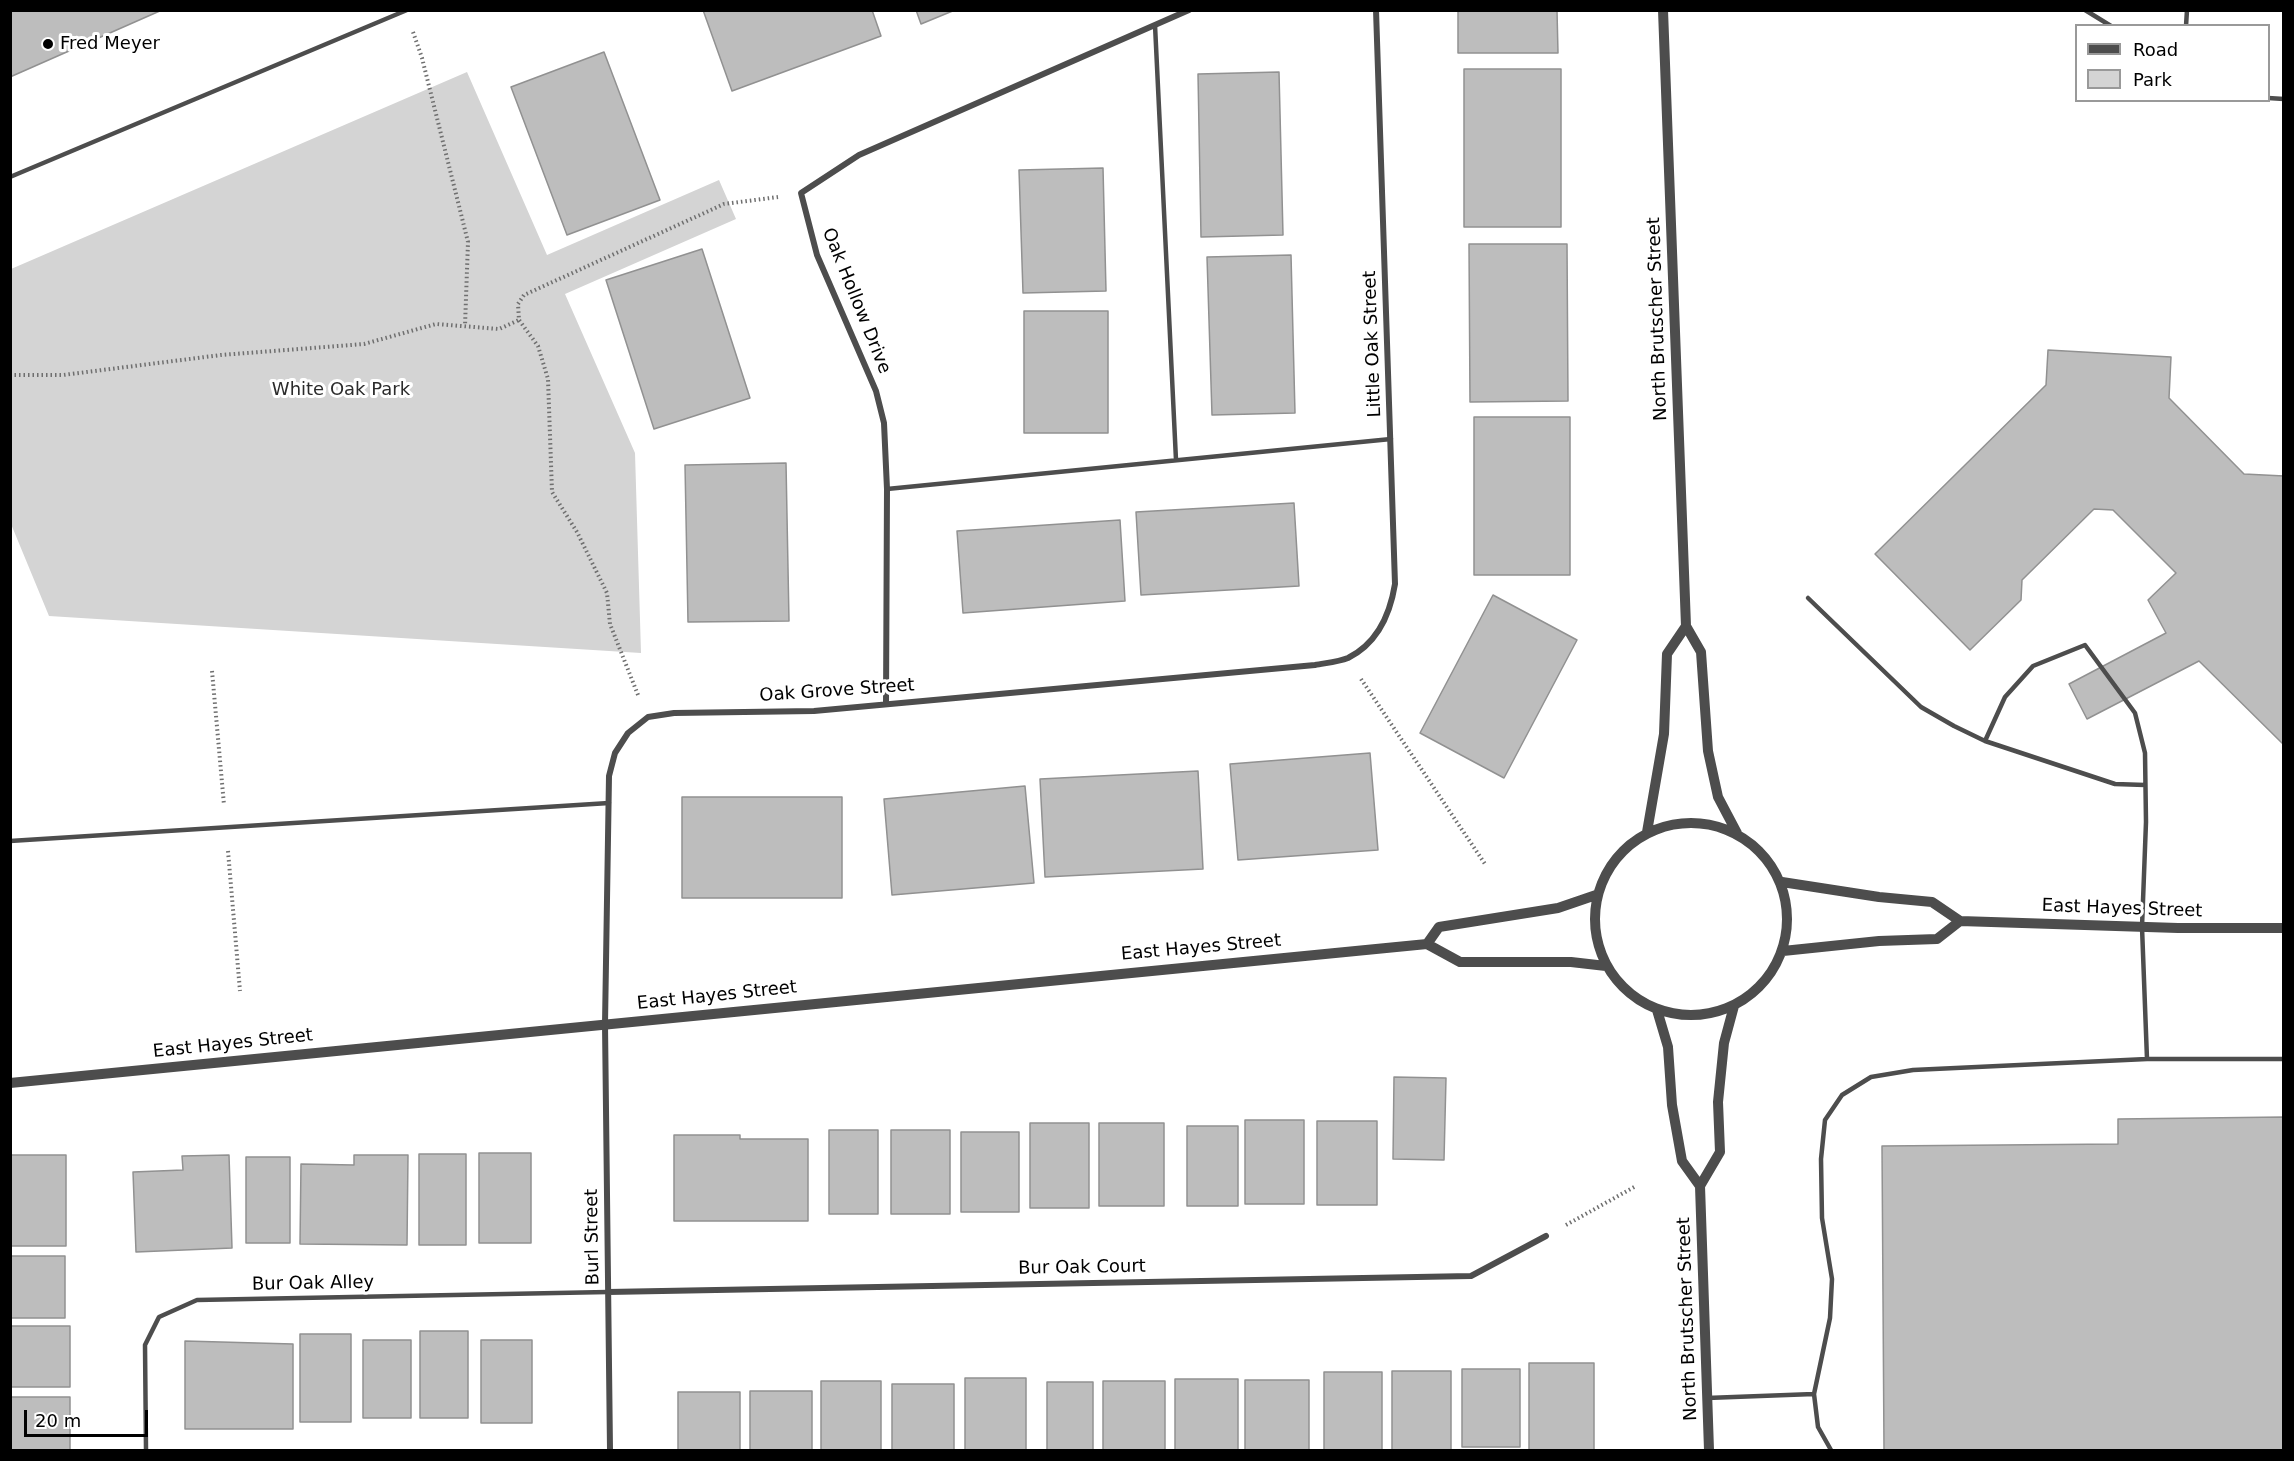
<!DOCTYPE html>
<html>
<head>
<meta charset="utf-8">
<style>
  body { margin:0 }
  #map { position:relative; width:2294px; height:1461px; overflow:hidden; background:#fff; font-family:"DejaVu Sans",sans-serif }
  canvas { display:block }
  .frame { position:absolute; inset:0; border:12px solid #000; pointer-events:none }
  .legend { position:absolute; left:2075px; top:24px; width:195px; height:78px; box-sizing:border-box; background:#fff; border:2px solid #999; margin:0; padding:8px 10px; list-style:none; font-size:18px; color:#000 }
  .legend li { display:flex; align-items:center; gap:12px; height:30px }
  .legend b { width:30px; border:2px solid #999 }
  .scale { position:absolute; left:24px; top:1410px; width:124px; height:27px; box-sizing:border-box; border:3px solid #000; border-top:0; padding-left:8px; font-size:18px; line-height:21px; white-space:nowrap; color:#000; -webkit-text-stroke:4px #fff; paint-order:stroke }
</style>
</head>
<body>
<div id="map">
<canvas width="2294" height="1461"></canvas>
<div class="frame"></div>
<ul class="legend">
<li><b style="height:8px;background:#4d4d4d"></b>Road</li>
<li><b style="height:16px;background:#d4d4d4"></b>Park</li>
</ul>
<div class="scale">20 m</div>
</div>
<script>
const context = document.querySelector('canvas').getContext('2d');
context.lineJoin = 'round';
function fill(path, color) { context.fillStyle = color; context.fill(path, 'evenodd'); }
function strokePath(path, color, width, dash) { context.strokeStyle = color; context.lineWidth = width; context.lineCap = dash ? 'butt' : 'round'; context.setLineDash(dash || []); context.stroke(path); }
function drawText(font, color, halo, rows, align = 'center') {
  context.font = font + ' "DejaVu Sans",sans-serif'; context.lineWidth = 6; context.setLineDash([]); context.textBaseline = 'middle'; context.strokeStyle = halo; context.fillStyle = color; for (const [text, x, y, turn = 0] of rows) {
    context.save(); context.translate(x, y); context.rotate((+turn || 0) * Math.PI / 180); context.textAlign = isNaN(turn) ? turn : align; if (halo) context.strokeText(text, 0, 0); context.fillText(text, 0, 0); context.restore();
  }
}
fill(new Path2D(`
  M467,72L547,255L719,180L736,219L565,294L635,453L641,653L49,616L11,524V269Z`), '#d4d4d4');
const building = new Path2D(`
  M10,10H162L10,77Z
  M703,10H872L881,36L732,91Z
  M916,10H955L921,24Z
  M1458,10H1557L1558,53H1458Z
  M604,52L660,200L567,235L511,87Z
  M1464,69H1561V227H1464Z
  M1279,72L1283,235L1201,237L1198,74Z
  M1103,168L1106,291L1023,293L1019,170Z
  M1469,244H1567L1568,401L1470,402Z
  M702,249L750,398L654,429L606,280Z
  M1291,255L1295,413L1212,415L1207,257Z
  M1024,311H1108V433H1024Z
  M2048,350L2171,357L2169,398L2244,474L2284,476V745L2199,661L2087,719L2069,684L2166,633L2148,600L2176,573L2113,510L2094,509L2022,580L2021,600L1970,650L1875,554L2046,385Z
  M1474,417H1570V575H1474Z
  M786,463L789,621L688,622L685,465Z
  M1294,503L1299,586L1141,595L1136,512Z
  M1120,520L1125,601L963,613L957,531Z
  M1493,595L1577,640L1504,778L1420,733Z
  M1370,753L1378,850L1238,860L1230,764Z
  M1198,771L1203,869L1045,877L1040,779Z
  M1025,786L1034,883L892,895L884,799Z
  M682,797H842V898H682Z
  M1394,1077L1446,1078L1444,1160L1393,1159Z
  M2284,1117V1450H1884L1882,1146L2118,1144V1119Z
  M1245,1120H1304V1204H1245Z
  M1317,1121H1377V1205H1317Z
  M1030,1123H1089V1208H1030Z
  M1099,1123H1164V1206H1099Z
  M1187,1126H1238V1206H1187Z
  M829,1130H878V1214H829Z
  M891,1130H950V1214H891Z
  M961,1132H1019V1212H961Z
  M674,1135H740V1139H808V1221H674Z
  M479,1153H531V1243H479Z
  M419,1154H466V1245H419Z
  M10,1155H66V1246H10Z
  M229,1155L232,1248L136,1252L133,1172L183,1170L182,1156Z
  M354,1155H408L407,1245L300,1244L301,1164L354,1165Z
  M246,1157H290V1243H246Z
  M10,1256H65V1318H10Z
  M10,1326H70V1387H10Z
  M420,1331H468V1418H420Z
  M300,1334H351V1422H300Z
  M363,1340H411V1418H363Z
  M481,1340H532V1423H481Z
  M185,1341L293,1344V1429H185Z
  M1529,1363H1594V1450H1529Z
  M1462,1369H1520V1447H1462Z
  M1392,1371H1451V1450H1392Z
  M1324,1372H1382V1450H1324Z
  M965,1378H1026V1450H965Z
  M1175,1379H1238V1450H1175Z
  M1245,1380H1309V1450H1245Z
  M821,1381H881V1450H821Z
  M1103,1381H1165V1450H1103Z
  M1047,1382H1093V1450H1047Z
  M892,1384H954V1450H892Z
  M750,1391H812V1450H750Z
  M678,1392H740V1450H678Z
  M10,1397H70V1450H10Z`);
fill(building, '#bdbdbd');
strokePath(building, '#919191', 1.5);
strokePath(new Path2D(`
  M413,32L422,58L468,242L465,326
  M10,375H63L221,355L364,344L436,324L499,329L519,320
  M212,671L224,805
  M1361,679L1485,864
  M638,695L610,624L607,593L577,532L552,492L548,379L538,346L519,320L518,304L524,295L724,204L778,197
  M228,851L240,991
  M1566,1225L1636,1186`), '#6f6f6f', 4, [1.5, 3]);
strokePath(new Path2D(`
  M2085,10L2111,26
  M1155,25L1176,460
  M2186,26L2187,10
  M2268,98L2284,99
  M10,177L407,10
  M887,489L1391,439
  M1808,598L1921,707L1954,726L1985,741L2115,784L2145,785
  M1985,741L2005,697L2033,666L2085,645L2135,713L2145,753L2146,822L2142,927L2147,1059
  M10,841L609,803
  M1707,1398L1814,1394
  M146,1450L145,1345L159,1317L197,1300L608,1292
  M1831,1450L1818,1427L1814,1394L1830,1318L1832,1279L1822,1218L1821,1159L1825,1120L1842,1095L1871,1077L1913,1070L2147,1059H2284`), '#4d4d4d', 4.5);
strokePath(new Path2D(`
  M886,704L887,489L884,423L876,391L817,255L801,193L859,155L1189,10
  M608,1292L1471,1276L1546,1236
  M610,1450L605,1024L609,776L615,753L628,733L648,717L674,713L814,711L1315,665C1325,663 1338,662 1348,658C1378,643 1390,615 1395,584L1376,10`), '#4d4d4d', 6);
strokePath(new Path2D(`
  M1663,10L1686,626L1701,652L1708,751L1718,797L1737,833
  M1595 919a96 96 0 1 1 192 0a96 96 0 1 1-192 0Z
  M1647,832L1664,734L1667,654L1686,626
  M1782,882L1879,897L1932,902L1960,921L2178,928H2284
  M1427,944L1439,927L1558,908L1596,895
  M1783,951L1879,941L1937,939L1960,921
  M1657,1010L1668,1047L1672,1105L1682,1161L1700,1186
  M10,1083L1427,944L1460,962H1571L1606,966
  M1709,1450L1700,1186L1720,1152L1718,1102L1724,1043L1734,1006`), '#4d4d4d', 10);
for (const [x, y, r, color] of [
  [48,44,6,"#000"]
]) { const dot = new Path2D(); dot.arc(x, y, r, 0, 2 * Math.PI); context.fillStyle = color; context.fill(dot); strokePath(dot, '#fff', 2); }
drawText('18px', '#000', '#fff', [
  ["Fred Meyer",60,44]
], 'left');
drawText('18px', '#000', '#fff', [
  ["Oak Hollow Drive",856,301,68],
  ["North Brutscher Street",1658,319,-92],
  ["Little Oak Street",1373,344,-92],
  ["Oak Grove Street",837,691,-4],
  ["East Hayes Street",2122,909,2],
  ["East Hayes Street",1201,948,-5],
  ["East Hayes Street",717,996,-6],
  ["East Hayes Street",233,1044,-6],
  ["Burl Street",593,1237,-91],
  ["Bur Oak Court",1082,1268,-1],
  ["Bur Oak Alley",313,1284,-1],
  ["North Brutscher Street",1688,1319,-92]
]);
drawText('18px', '#2b2b2b', '#fff', [
  ["White Oak Park",341,390]
]);
</script>
</body>
</html>
